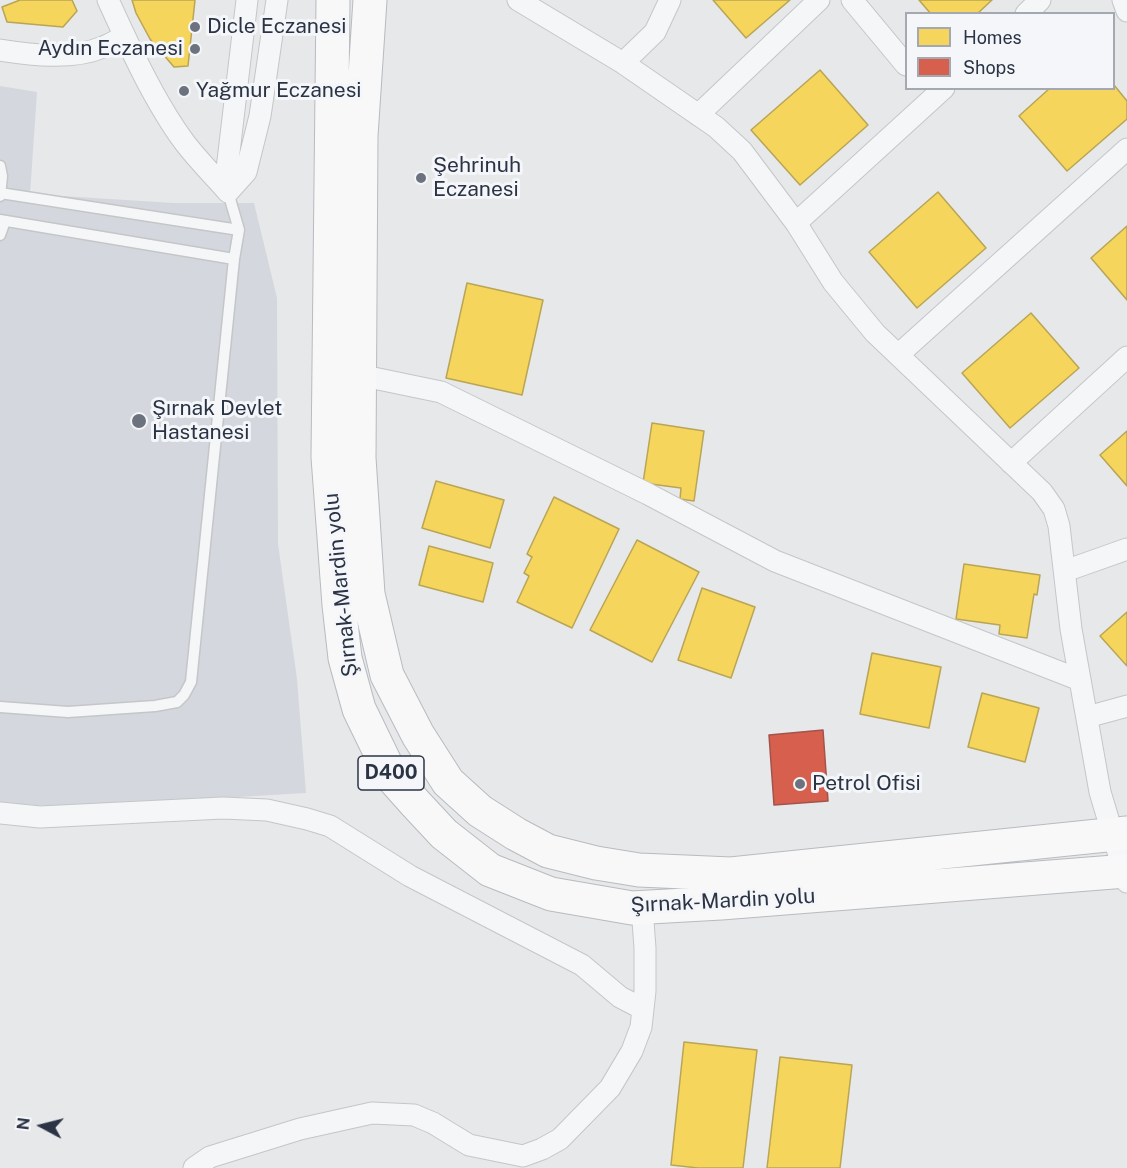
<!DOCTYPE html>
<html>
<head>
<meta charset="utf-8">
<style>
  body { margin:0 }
  #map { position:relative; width:1127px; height:1168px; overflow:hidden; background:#e6e8ea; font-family:"Public Sans",sans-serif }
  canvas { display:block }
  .legend { position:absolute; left:905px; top:12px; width:210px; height:78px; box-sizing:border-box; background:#f4f6f9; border:2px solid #a4a8b1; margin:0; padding:8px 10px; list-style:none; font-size:18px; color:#2b3445 }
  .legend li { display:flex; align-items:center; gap:12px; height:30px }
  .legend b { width:30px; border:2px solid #a4a8b1 }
  .north { position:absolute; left:12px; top:1096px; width:60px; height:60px; -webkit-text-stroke:4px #f4f6f9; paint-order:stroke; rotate:277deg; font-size:16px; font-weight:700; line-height:24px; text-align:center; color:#2b3445 }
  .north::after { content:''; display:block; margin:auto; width:21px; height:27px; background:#2b3445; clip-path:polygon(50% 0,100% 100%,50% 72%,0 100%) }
</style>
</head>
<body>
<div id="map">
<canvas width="1127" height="1168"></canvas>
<ul class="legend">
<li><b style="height:16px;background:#f6d55c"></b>Homes</li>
<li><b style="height:16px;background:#d6604d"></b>Shops</li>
</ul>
<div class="north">N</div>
</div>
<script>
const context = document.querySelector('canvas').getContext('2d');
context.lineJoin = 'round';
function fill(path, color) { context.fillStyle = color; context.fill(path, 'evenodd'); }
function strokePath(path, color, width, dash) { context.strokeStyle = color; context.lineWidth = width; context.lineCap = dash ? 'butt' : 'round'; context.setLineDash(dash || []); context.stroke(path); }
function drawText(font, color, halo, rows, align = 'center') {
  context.font = font + ' "Public Sans",sans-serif'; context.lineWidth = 6; context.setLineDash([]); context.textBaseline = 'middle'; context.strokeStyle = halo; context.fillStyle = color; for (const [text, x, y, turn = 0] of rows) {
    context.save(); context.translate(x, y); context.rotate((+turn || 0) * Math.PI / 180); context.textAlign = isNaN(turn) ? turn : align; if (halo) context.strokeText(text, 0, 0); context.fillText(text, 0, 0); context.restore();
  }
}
fill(new Path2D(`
  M0,86L37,92L30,194L174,203H254L277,298L278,544L297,679L306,793L69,807L0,803Z`), '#d4d7dd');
const homes = new Path2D(`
  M20,0H72L77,11L63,27L7,22L2,7Z
  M132,0H195L188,66L174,67L150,39L136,13Z
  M713,0H790L746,38Z
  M919,0H992L977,14H931Z
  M820,70L868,125L800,185L751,130Z
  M1114,85L1127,101V119L1067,171L1019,116L1050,88H1114Z
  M938,192L986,248L917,308L869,252Z
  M1127,226V300L1091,258Z
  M467,283L543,300L522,395L446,378Z
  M1031,313L1079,368L1010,428L962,373Z
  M652,423L704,431L694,501L680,499L681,488L643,483Z
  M1127,431V486L1100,455Z
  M436,481L504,500L490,548L422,528Z
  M554,497L619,529L572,628L517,602L529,576L524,573L532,557L527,554Z
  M637,540L699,572L652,662L590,630Z
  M429,546L493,563L483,602L419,585Z
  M964,564L1040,575L1037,595L1034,594L1027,638L999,634L1000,625L956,619Z
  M702,588L755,607L731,678L678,660Z
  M1127,612V666L1100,636Z
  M872,653L941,667L929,728L860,714Z
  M982,693L1039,708L1025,762L968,747Z
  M684,1042L757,1050L743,1168H698L671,1165Z
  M780,1057L852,1065L840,1168H767Z`);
fill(homes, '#f6d55c');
strokePath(homes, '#b9a555', 1.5);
const shops = new Path2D(`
  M823,730L828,801L774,805L769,735Z`);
fill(shops, '#d6604d');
strokePath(shops, '#a3534b', 1.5);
const lane = new Path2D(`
  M0,166L2,176L0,196
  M0,193L239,230
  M0,220L234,259
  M0,235L5,221
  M0,707L68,712L155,706L177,702L184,695L191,682L234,259L239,230L228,192`);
const street = new Path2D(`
  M108,0C129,46 155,103 185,143C198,160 214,176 228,192
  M247,0L227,169L228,192L246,172L260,116L277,0
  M518,0L623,63L716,127L742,151L796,223L833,282L875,333L1042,492L1054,509L1059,526L1071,629L1100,792L1127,882
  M852,0L906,65
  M1123,0L1127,11
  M1026,14L1040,0
  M0,50C32,55 73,60 103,47C111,44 117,40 124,36
  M623,63L655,32L670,0
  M698,115L819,0
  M796,223L944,88
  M898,355L1127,149
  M359,375L441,392L648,494L775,561L1080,680
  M1011,463L1127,357
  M1065,571L1127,549
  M1087,717L1127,706
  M0,813L40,817L223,808L267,810L307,819L330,826L410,876L582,965L620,997L643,1009
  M194,1168L210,1157L300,1129L372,1113L414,1115L433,1123L469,1145L523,1156L542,1149L560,1139L610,1088L632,1051L641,1027L645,991V948L642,908`);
const highway = new Path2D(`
  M333,0L328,457L339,605L345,658L359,709L392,777L416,804L444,834L490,870L551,894L632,908L721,903L1127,871
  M370,0L361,136L359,458L368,594L387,675L418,735L448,782L480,811L516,834L548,851L596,863L639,870L731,874L1127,833`);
strokePath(lane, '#c4c6c8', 13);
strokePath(street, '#c4c6c8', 23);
strokePath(highway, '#b8bbbf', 35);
strokePath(lane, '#f5f6f7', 10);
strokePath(street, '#f5f6f7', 21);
strokePath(highway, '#f8f8f8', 33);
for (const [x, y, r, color] of [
  [195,27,6,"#6c737f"],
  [195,49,6,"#6c737f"],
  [184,91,6,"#6c737f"],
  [421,178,6,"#6c737f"],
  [139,421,8,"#6c737f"],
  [800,784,6,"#6c737f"]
]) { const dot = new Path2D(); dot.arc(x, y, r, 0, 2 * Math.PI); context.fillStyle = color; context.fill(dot); strokePath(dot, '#f4f6f9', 2); }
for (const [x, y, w] of [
  [391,773,66]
]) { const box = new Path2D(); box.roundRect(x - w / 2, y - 17, w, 34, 4.5); context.fillStyle = '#f4f6f9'; context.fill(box); strokePath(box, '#2b3445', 1.5); }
drawText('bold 20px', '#2b3445', null, [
  ["D400",391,773]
]);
drawText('21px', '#2b3445', '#f4f6f9', [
  ["Dicle Eczanesi",207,27],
  ["Aydın Eczanesi",183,49,"right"],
  ["Yağmur Eczanesi",196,91],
  ["Şehrinuh",433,166],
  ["Eczanesi",433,190],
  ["Şırnak Devlet",152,409],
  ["Hastanesi",152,433],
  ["Petrol Ofisi",812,784]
], 'left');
drawText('21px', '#2b3445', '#f4f6f9', [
  ["Şırnak-Mardin yolu",341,585,-96],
  ["Şırnak-Mardin yolu",723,901,-3]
]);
</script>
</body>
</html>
